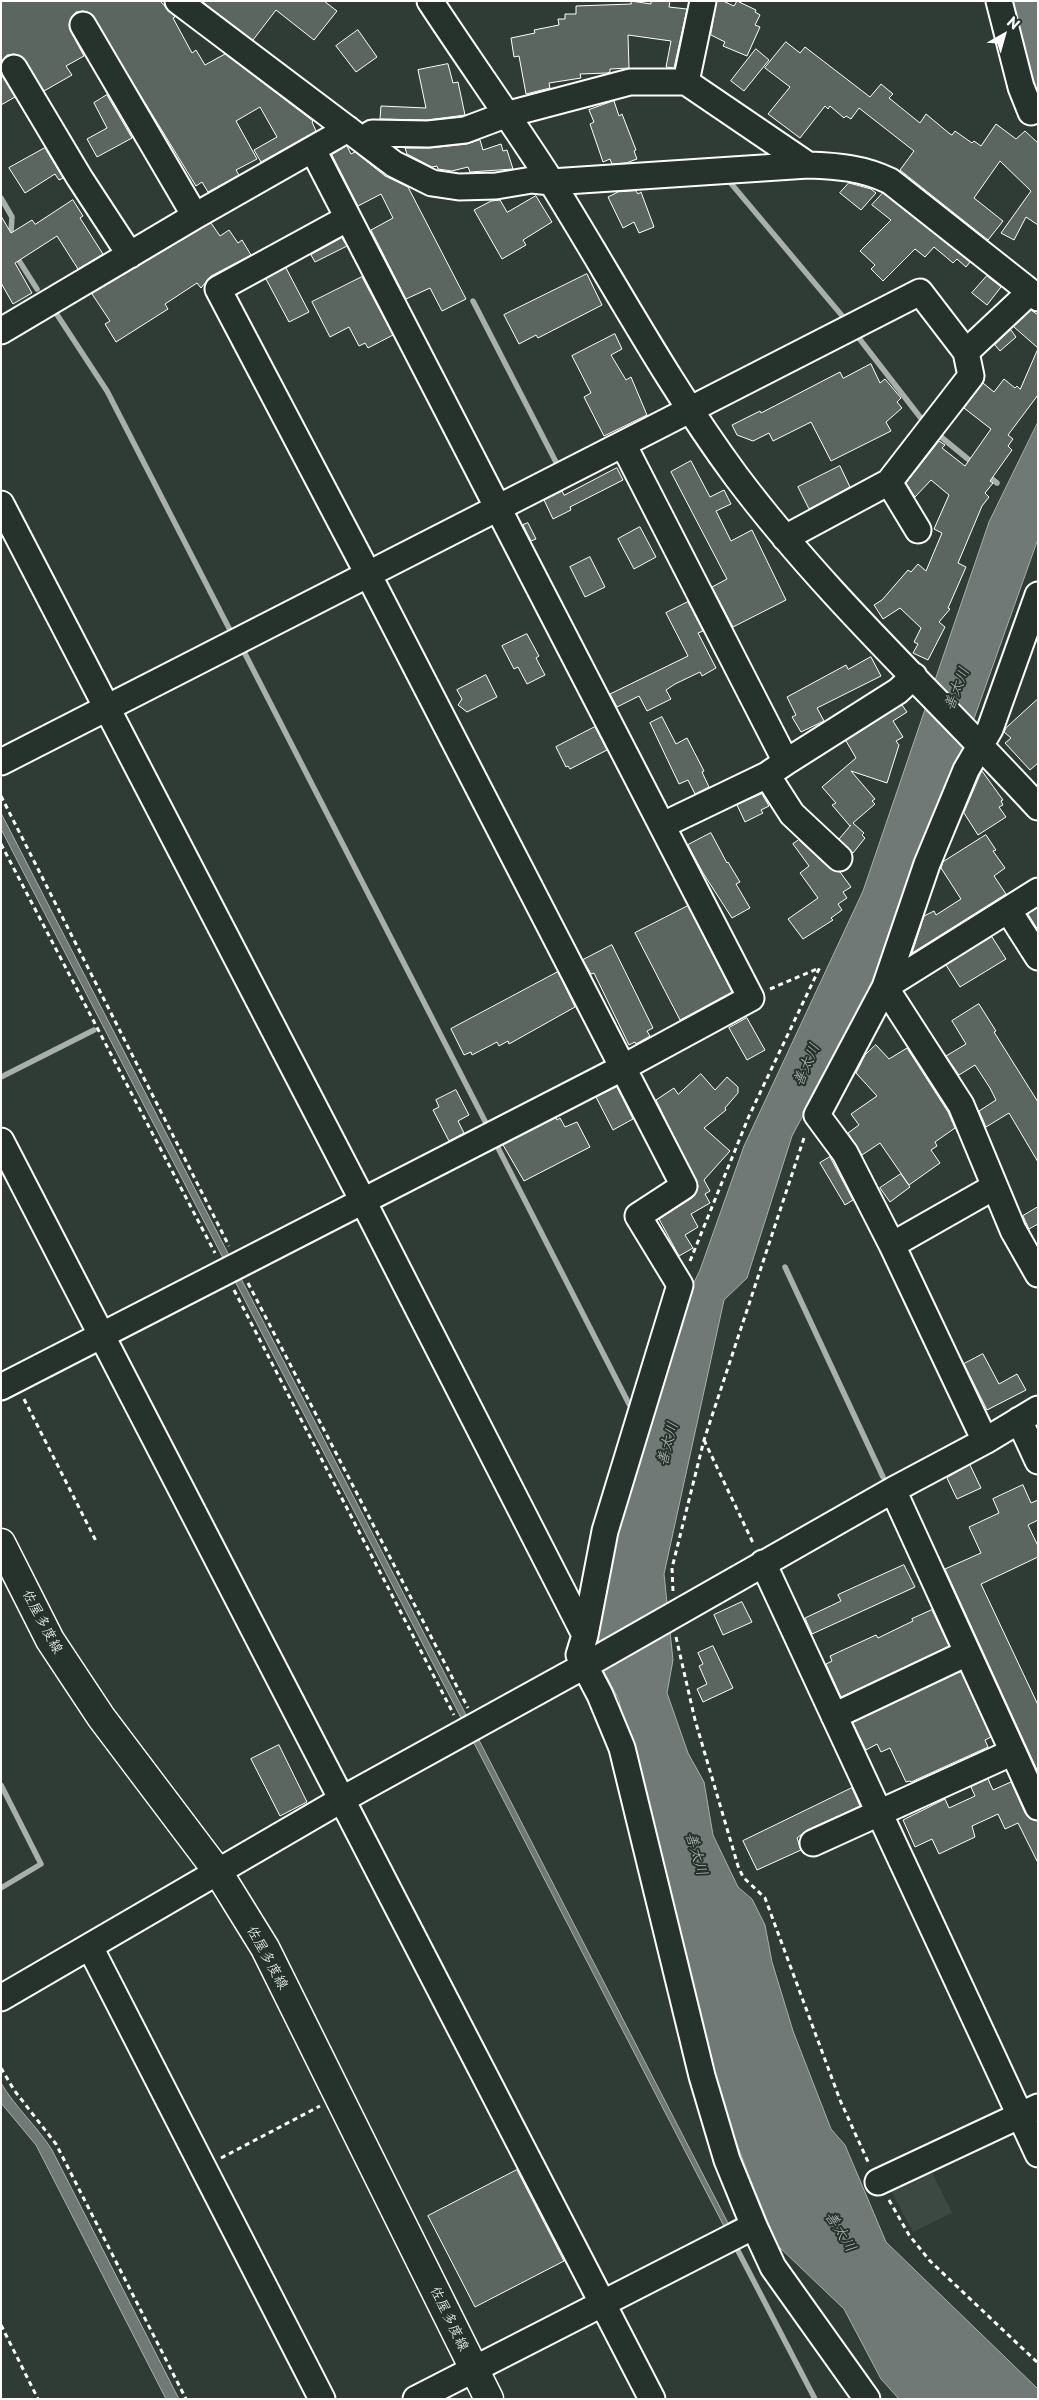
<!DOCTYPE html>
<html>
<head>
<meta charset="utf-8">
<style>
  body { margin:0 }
  #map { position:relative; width:1039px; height:2400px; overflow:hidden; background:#2f3b35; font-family:"Playpen Sans",sans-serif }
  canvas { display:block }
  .frame { position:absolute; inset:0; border:2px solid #fff; pointer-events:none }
  .north { position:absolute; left:979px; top:10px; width:50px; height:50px; -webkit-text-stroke:4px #26332d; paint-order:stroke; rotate:38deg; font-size:14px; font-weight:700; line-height:20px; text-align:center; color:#fff }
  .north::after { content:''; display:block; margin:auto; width:18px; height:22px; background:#fff; clip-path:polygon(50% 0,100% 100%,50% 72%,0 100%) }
</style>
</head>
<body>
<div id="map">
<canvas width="1039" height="2400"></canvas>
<div class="frame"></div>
<div class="north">N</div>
</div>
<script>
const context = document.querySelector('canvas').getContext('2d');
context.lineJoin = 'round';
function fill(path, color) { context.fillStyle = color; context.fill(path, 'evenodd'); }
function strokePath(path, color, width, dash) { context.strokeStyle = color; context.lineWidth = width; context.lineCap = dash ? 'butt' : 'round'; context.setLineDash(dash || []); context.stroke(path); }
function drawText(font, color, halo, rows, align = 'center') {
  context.font = font + ' "Playpen Sans","Klee One",sans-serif'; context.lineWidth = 4; context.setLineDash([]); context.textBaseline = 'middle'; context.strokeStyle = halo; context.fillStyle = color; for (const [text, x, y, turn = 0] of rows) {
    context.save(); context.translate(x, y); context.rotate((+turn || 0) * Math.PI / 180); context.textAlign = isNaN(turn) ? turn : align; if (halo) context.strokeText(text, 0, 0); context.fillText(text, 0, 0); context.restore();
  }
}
fill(new Path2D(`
  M928,2164L952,2213L913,2232L887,2183Z`), '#3c4842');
const water = new Path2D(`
  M1014,1H1038V96L1035,92Z
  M1038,422V539L965,744L906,905L860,1009L792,1136L747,1278L724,1300L664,1574L673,1660L667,1693L688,1753L704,1782L713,1835L738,1887L752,1899L765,1925L772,1962L793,2031L831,2129L845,2145L886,2242L1038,2389V2399H899L881,2379L844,2309L778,2246L751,2181L714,2083L689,1965L623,1725L619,1700L601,1666L597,1649L607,1565L672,1328L700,1270L744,1146L863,891L989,522Z
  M1,813L728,2223L743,2215L727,2232L1,829Z
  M1,2083C15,2107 37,2126 52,2150L179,2399H166L36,2145L1,2103Z`);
fill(water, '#707975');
strokePath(water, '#a9afac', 1);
strokePath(new Path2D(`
  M729,181L844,318
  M1,198L12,217L11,232L6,236
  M16,256L37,289
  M473,301L559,468L562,466
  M56,313L107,391L233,636
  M855,333L920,417
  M935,432L974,464
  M987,475L997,483
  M241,646L488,1127
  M1,1077L94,1030
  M494,1140L629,1404
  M785,1267L883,1477
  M1,1785L41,1864L1,1888
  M735,2245L815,2399`), '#a9afac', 5.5);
const building = new Path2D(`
  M1,1H160L175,17L173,18L192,53L196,50L205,65L225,54L313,121L312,122L316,131L261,162L254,150L277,137L260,107L236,121L257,159L236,170L239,175L208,192L202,182L196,186L90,13L83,11L76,12L71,18L69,25L71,32L84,56L66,66L72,75L44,91L21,56L14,54L7,55L1,62Z
  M202,1H324L337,11L314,40L276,10L253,40Z
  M631,1L651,4V1H670L669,7L687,9L674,68L666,67L671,41L628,35L629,68L610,69V72L607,73L580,74L581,78L549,83L550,88L526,94L519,56L514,57L511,38L535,33L534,30L559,25L558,19H565V14H576V6L631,4Z
  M717,1H723L734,6L737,1L756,10L755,12L760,15L755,25L760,27L747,56L723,46L725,42L711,35Z
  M358,30L377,57L356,72L336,46Z
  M786,42L800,53L805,47L870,97L881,84L893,94L889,98L920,123L926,114L950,134L952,135L955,131L972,143L974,141L981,146L996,124L1016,139L1025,131L1038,143V225L1026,217L1014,240L1001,233L1031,191L1000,161L974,198L1003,221L988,240L900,170L914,151L859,108L851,119L846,116L844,118L830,106L828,109L825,106L800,138L768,114L790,87L765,68Z
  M756,49L769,60L744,91L731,81Z
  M448,64L453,83L458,82L465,115L427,120L380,119L381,106L426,108L418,70Z
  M1,74L15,97L1,105Z
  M107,95L132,138L97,157L87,139L107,128L94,103Z
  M614,101L619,116L622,114L636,150L634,151L637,159L626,163L612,164L610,159L603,162L590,124L594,122L589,110Z
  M480,140L483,150L501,144L503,151L507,150L513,169L470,172L468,167L452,171L438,169L437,166L432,167L407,154L405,148H430L467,144Z
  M347,146L351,154L355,152L385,176L408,187L466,299L442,311L430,288L406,299L371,230L393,218L381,194L358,206L332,155Z
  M45,148L63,178L59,180L55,174L25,193L9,168Z
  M849,183L871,189L876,193L861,210L840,193Z
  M636,191L638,194L641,192L654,227L639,233L634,222L623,228L608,197L618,192Z
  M883,193L970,262L966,267L957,259L953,263L934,247L925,257L915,249L883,281L871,269L875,265L860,251L891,220L872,205Z
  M536,196L552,222L523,240L526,245L502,259L474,210L491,201L500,200L507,212Z
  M73,200L83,216L80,218L103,254L78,269L57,236L15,263L32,293L13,304L1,283V216L11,233L32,220L35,224Z
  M211,223L220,236L229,230L238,243L242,240L251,255L211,276L201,288L197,283L165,304L168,309L116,342L105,324L110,321L92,294Z
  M342,238L347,246L315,262L311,255Z
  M286,268L309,312L289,322L266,279Z
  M587,274L602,305L538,338L536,335L519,344L504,315Z
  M987,276L1001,287L987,305L972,293Z
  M362,277L393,335L368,348L365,343L359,346L349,327L330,337L312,302Z
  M1031,310L1038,315V348L1014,327Z
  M1011,330L1016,337L1000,351L995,345Z
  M615,334L622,349L611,355L626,380L631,377L647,415L604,436L584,397L591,393L572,356Z
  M1038,349V395L1008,435L1013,439L1008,446L1012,450L990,481L993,483L985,493L989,497L982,506L958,563L966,567L948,608L950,609L939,622L945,627L928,660L913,653L918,644L914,642L921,628L900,608L883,619L874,605L882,600L908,570L911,572L918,564L926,571L942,533L934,529L949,495L931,480L915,497L906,483L939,441L945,445L942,448L965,466L991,429L964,408L983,383L994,392L1004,379L1015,388L1017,386L1020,389Z
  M871,364L880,383L885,379L901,398L897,402L902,408L886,422L891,431L831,461L811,422L773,441L769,433L753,441L737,435L732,425L760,411L761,413L840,372L843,378Z
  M691,461L710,497L724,490L731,504L716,511L731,541L752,530L786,600L733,627L712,587L727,579L671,472Z
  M840,466L850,487L809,509L798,487Z
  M617,468L623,480L570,507L571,510L553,519L544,500L562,491L564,495Z
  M528,523L536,539L531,541L523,525Z
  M640,527L656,557L634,569L618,539Z
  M590,557L605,587L585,597L570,567Z
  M688,602L703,631L698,633L716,668L702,676L700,672L675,684L666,690L671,699L647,711L639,696L617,707L610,694L688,656L666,613Z
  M527,634L539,656L536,658L545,675L527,684L518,667L514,669L502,646Z
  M871,657L881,676L817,708L824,721L801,732L792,717L796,715L787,697L846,665L848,669Z
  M486,675L497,697L467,712L458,705L462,699L457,690Z
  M1038,699V763L1030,770L1005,743L1011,738L1004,732L1006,728Z
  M902,705L907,712L893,721L903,737L896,741L899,745L887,783L851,771L875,799L872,801L875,804L853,823L864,833L862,835L865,838L853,853L839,839L851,825L850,826L832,805L836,803L822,787L856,758L846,741Z
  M662,717L676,744L687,738L704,771L702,772L709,787L695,794L688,780L679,784L650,723Z
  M595,727L607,750L570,769L568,766L566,767L556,747Z
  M982,771L1003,800L1001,801L1003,805L999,807L1006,817L978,835L964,813Z
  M762,794L769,806L761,810L763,813L745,822L737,805Z
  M711,833L727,863L728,862L740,882L736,884L750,908L732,918L703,873L688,845Z
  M986,835L996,850L993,851L1005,868L994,876L1006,894L912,953L924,916L934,911L936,915L961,899L941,868L943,862Z
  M799,840L829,868L840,872L851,887L843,892L847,898L838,904L842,910L831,918L833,920L803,939L788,919L818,898L800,873L809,866L793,844Z
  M688,906L732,992L680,1020L635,933Z
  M1038,908V930L1028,914Z
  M992,937L1006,959L960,987L946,965Z
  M612,945L653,1028L647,1031L650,1036L636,1044L635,1042L629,1045L594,973L591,974L583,960Z
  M558,972L575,1007L509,1044L508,1041L499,1046L497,1042L472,1055L471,1052L464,1055L451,1029Z
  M979,1004L996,1031L994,1032L1038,1102V1162L1009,1113L986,1127L979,1111L996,1100L990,1088L975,1065L959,1075L946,1056L966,1044L952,1021Z
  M747,1018L765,1050L747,1060L729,1028Z
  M876,1045L889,1059L907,1048L948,1112L955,1128L935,1142L937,1146L931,1150L940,1163L909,1185L880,1143L862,1155L848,1133L859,1125L851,1114L877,1096L856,1073L865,1055Z
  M701,1074L715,1090L727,1077L738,1087V1093L725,1108L726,1110L704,1128L730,1151L704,1180L710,1191L705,1194L710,1203L691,1214L698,1227L685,1235L693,1248L679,1256L659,1219L692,1198L698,1186L656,1100L674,1088L678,1094Z
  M617,1087L633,1119L613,1130L596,1097Z
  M456,1090L469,1115L458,1121L464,1133L449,1141L433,1110L439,1107L436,1100Z
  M556,1118L557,1120L560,1118L565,1127L577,1122L590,1147L524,1181L503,1145Z
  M830,1157L853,1200L845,1205L820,1163Z
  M901,1174L910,1187L890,1202L880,1188Z
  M1038,1207V1224L1029,1229L1023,1216Z
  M983,1354L999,1384L1017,1374L1026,1390L987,1410L964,1364Z
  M970,1465L981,1488L957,1499L947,1478Z
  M1023,1485L1031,1503L1038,1500V1520L1028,1525L1038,1546V1557L981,1584L1038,1705V1772L945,1569L981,1553L969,1527L999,1513L993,1499Z
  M904,1565L915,1587L812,1634L805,1618L841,1601L838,1595Z
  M742,1602L752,1622L723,1635L714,1615Z
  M932,1610L949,1646L841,1697L826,1664L832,1661L830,1656L876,1635L878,1638L913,1621L912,1619Z
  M713,1646L733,1688L703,1702L697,1689L707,1684L699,1666L703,1664L698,1653Z
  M961,1672L991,1737L985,1740L988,1747L911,1782L910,1781L906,1782L890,1748L881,1752L877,1744L866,1750L853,1723Z
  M279,1745L307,1802L280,1816L251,1759Z
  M988,1779L993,1790L1011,1782L1025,1813L1030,1819L1038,1821V1863L1018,1823L1005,1829L998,1814L972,1826L975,1837L939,1854L932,1839L915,1847L903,1820L945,1799L949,1808L975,1796L971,1787Z
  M852,1788L860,1806L807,1830L797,1838L801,1850L757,1870L743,1841Z
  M517,2170L564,2261L475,2307L428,2216Z`);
fill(building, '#5b6661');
strokePath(building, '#fff', 1);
const minor = new Path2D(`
  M178,1L394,164L432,183L459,187L496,186L532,180L551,182L808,165C838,166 863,168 890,181L1038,298
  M430,1C470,62 513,122 552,183C613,281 668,384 736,476C826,596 937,697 1038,807
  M703,1L686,82L808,165
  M999,1L1021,87L1031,112
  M83,25L195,216
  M14,68L79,177L130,255
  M363,140L372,133L428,134L465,130L505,115L630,82H686
  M348,218L218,289L368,574L684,1186L638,1216L680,1285L605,1531L585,1635L579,1655L600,1695L622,1748L702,2076L727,2160L754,2226L773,2267L867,2399
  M1,331L195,216L348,129
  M623,444L786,762L767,775L663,825
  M889,482L918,530
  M1,504L363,1201L585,1635
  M785,538L889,482L971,376L966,352
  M1,762L920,292L966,352L1030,292
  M786,762L898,691L914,676
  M767,775L792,814L839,858
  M1038,891L885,987L961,1105L1013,1230L1038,1274
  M1008,910L1038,957
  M1,1141L652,2399
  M892,1245L845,1153L817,1115L885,987L927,864L966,770L990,729L1038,595
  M1,1387L622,1068L751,998L313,150
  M1019,1420L1038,1461
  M985,1441L892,1245L994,1187
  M763,1563L1038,2154
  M834,1716L967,1653
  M1013,1752L1038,1807
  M813,1843L1013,1752L893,1490
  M90,1947L322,2399
  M1,1998L341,1800L593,1661L893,1490L985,1441L1038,1409
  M878,2182L1038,2107
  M416,2399L754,2226`);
const major = new Path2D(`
  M1,1543L50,1640L101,1717L218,1872L265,1948L489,2399`);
strokePath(minor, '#fff', 29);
strokePath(major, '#fff', 31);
strokePath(new Path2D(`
  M1,796L229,1246
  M1,844L215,1253
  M770,989L819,968
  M690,1261L749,1116L820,967
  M248,1283L468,1708
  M234,1290L454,1715
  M24,1399L97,1543
  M704,1440L754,1545
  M673,1591L672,1568L704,1440L805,1135
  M676,1637L695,1720L738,1866L743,1877L765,1898L840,2100L869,2164
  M1,2068L14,2090L56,2144L186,2399
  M221,2158L320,2106
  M889,2200L909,2235L930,2261L1038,2363
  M1,2325L38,2399`), '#fff', 3, [5, 4]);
strokePath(minor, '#26332d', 25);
strokePath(major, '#26332d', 28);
drawText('14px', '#fff', '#26332d', [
  ["佐屋多度線",42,1622,62],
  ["佐屋多度線",267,1958,61],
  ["佐屋多度線",449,2319,64]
]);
drawText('italic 15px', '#b8bcba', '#26332d', [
  ["善太川",957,689,-68],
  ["善太川",807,1065,-66],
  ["善太川",668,1444,-75],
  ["善太川",696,1854,74],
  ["善太川",840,2232,58]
]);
</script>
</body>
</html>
